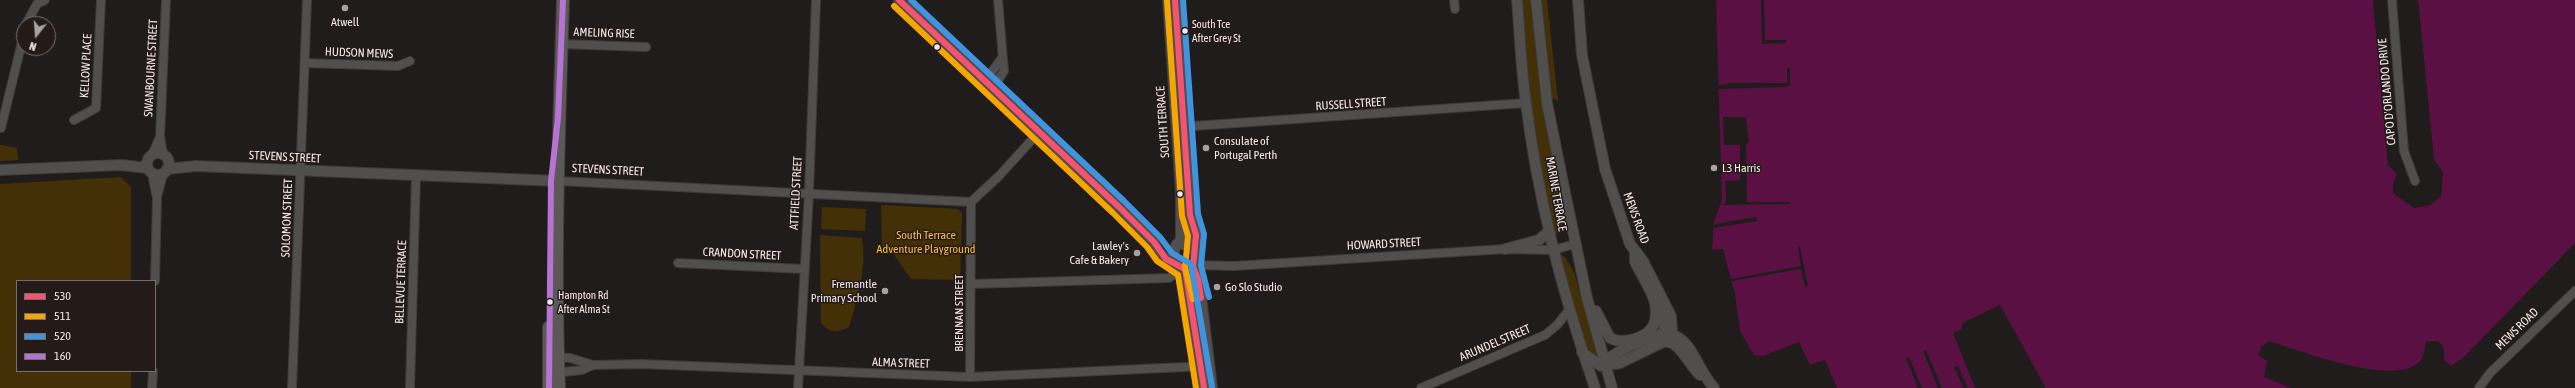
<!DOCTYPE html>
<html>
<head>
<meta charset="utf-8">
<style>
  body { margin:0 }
  #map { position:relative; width:2575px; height:388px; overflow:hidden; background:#211c1c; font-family:"Asap Condensed",sans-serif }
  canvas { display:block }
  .legend { position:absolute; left:16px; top:280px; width:140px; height:92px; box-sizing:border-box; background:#241b19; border:1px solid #766d6c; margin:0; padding:5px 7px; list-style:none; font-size:12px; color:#f0e9e8 }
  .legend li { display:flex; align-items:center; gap:8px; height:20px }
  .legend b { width:20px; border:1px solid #766d6c }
  .north { position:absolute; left:16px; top:16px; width:40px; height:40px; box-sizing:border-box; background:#241b19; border:1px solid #766d6c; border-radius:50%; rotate:197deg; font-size:11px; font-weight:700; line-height:16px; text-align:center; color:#f0e9e8 }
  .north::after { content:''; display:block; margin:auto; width:14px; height:18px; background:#a8a1a1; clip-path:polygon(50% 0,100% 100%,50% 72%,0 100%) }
</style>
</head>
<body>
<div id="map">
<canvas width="2575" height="388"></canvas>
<ul class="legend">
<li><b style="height:5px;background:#f65372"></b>530</li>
<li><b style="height:5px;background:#f7a600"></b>511</li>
<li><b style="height:5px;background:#4094de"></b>520</li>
<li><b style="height:5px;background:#b673d3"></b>160</li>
</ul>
<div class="north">N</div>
</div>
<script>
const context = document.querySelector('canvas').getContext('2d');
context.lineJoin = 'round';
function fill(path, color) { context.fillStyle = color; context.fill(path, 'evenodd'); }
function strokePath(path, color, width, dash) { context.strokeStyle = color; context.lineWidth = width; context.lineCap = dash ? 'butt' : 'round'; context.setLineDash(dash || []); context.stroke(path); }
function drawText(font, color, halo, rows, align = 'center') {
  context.font = font + ' "Asap Condensed",sans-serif'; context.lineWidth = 3; context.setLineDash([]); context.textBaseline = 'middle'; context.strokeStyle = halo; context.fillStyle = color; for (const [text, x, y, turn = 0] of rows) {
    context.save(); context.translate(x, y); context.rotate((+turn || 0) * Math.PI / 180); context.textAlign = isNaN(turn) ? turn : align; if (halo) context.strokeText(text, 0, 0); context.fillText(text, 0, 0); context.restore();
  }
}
fill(new Path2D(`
  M1519,0H1531L1540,92L1563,215L1562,226L1557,234L1554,233L1530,107Z
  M1542,0H1547L1558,101L1552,98Z
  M0,145L17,148L18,160L0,161Z
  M121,177L131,187V281H17V371H131V388H0V184Z
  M881,205L958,209L962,213L960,280L911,279L890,249L882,246Z
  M822,207L866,209L865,231L821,229Z
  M820,235L862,238C867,267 858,298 849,327C837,333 830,333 821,323Z
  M1559,253L1565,257L1574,272L1598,358L1586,347Z`), '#433006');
fill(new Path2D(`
  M1716,0H2373L2388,165L2397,174L2393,184V193L2414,208L2430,205L2441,196L2442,172L2434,160L2418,0H2575V243L2463,358L2451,366L2444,360C2445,345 2442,338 2426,342C2424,349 2424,360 2417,364C2389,385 2301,351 2269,341L2262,346L2258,355L2267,361L2264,377L2291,388H2046L2000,305L1962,323V329L1953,333L1975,388H1837L1825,360L1810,365L1799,342L1763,356L1754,355L1740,331L1735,294L1723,249L1712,250L1714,222L1722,200Z`), '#5a1042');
fill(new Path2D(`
  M1761,0H1764L1765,40H1786V43L1762,44Z
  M2373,0H2375L2390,164L2399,173L2395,185V192L2414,206L2429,203L2439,195L2440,173L2432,160L2416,0H2418L2434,160L2443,172L2441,196L2430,205L2414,208L2393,193V184L2397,174L2388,165Z
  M1787,68H1790V85L1787,87L1717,89L1716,86L1730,83H1787Z
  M1723,117H1746L1749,143L1746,144L1747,202H1790V204L1718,205L1726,203L1725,181L1740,180V145H1724Z
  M1757,217V221L1714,228V224Z
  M1798,247H1800L1808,286L1805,287L1801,269L1732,281L1731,279L1801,266Z
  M1926,350L1942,388H1938L1923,351Z
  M1909,357L1922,388H1918L1906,358Z
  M1958,366L1968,388H1963L1954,367Z`), '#211c1c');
const minor = new Path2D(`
  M1454,0L1455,9
  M2392,0L2404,151L2415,181
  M26,24L37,4L45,0
  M562,44L646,47
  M305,63L398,66L410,61
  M985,81L1002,58
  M993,88L1004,71L998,0
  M74,120L96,108L101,0
  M1179,127L1526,103
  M1,128L24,34
  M152,155L160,137
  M163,155L160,137L166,0
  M152,173L156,194
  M559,181L971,202
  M678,263L804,269
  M1194,265L1234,266L1505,249L1553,250L1575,244
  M155,281L157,197L163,174
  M972,284L1169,278L1181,269
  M554,357L570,358L593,365L641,364L970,377L1206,366
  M555,373L582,370L593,365
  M970,377L971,202L999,176L1039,132
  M152,388L153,371
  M292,388L307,0
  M410,388L416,176
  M798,388L809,193L816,0
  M1421,388L1545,335L1557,325L1570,309
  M2479,388L2490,373L2575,291`);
const tertiary = new Path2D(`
  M899,0L1119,207L1154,242C1158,255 1175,268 1188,270L1195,262L1196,235L1190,215L1175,0
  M1168,0L1181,193V243
  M1517,0C1520,34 1521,69 1526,103C1538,200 1563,296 1595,388
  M1536,0L1547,103L1562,178L1587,298L1612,388
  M1578,0L1582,55L1605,169L1630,244L1643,261L1671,316L1672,332L1667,340L1620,363L1601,366L1582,352
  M147 164a11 11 0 1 1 22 0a11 11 0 1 1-22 0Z
  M167,169L196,166L559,181
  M0,170L121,165L147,168
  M1505,249L1539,240L1549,231
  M1635,253V262L1651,292L1669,339
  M1178,266L1173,253L1177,244H1186L1196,253
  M1193,267L1199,280L1212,388
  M1185,269L1204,388
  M1596,311L1610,338C1623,345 1648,338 1654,324C1657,317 1656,310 1655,303
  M1664,342C1679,339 1690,367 1700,375
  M1601,366C1610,355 1624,349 1637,343C1690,315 1689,359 1714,388`);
const primary = new Path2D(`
  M549,327V388
  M559,388C554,259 559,129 563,0`);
strokePath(minor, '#3d3a39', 10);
strokePath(tertiary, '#3d3a39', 12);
strokePath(primary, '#3d3a39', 14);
strokePath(minor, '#514f4e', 8);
strokePath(tertiary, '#514f4e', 10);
strokePath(primary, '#5c5858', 12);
strokePath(new Path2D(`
  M899,0L1119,207L1154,242L1166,259L1185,269L1204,388
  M1175,0L1190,215L1196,235L1193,267L1198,279L1201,298`), '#f65372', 6);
strokePath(new Path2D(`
  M1167,1L1182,216L1188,236L1185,268L1193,299
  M894,6L1113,213L1147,247L1157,261L1178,275L1196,388`), '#f7a600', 6);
strokePath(new Path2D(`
  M911,0L1124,201L1160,237L1172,253L1191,264L1212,387
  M1183,0L1198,214L1204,234L1201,266L1209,297`), '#4094de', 6);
strokePath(new Path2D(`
  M549,388L551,181L558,118L563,0`), '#b673d3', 6);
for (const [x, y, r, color] of [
  [345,8,4,"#a8a1a1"],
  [1185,31,3.5,"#f0e9e8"],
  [937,47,3.5,"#f0e9e8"],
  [1206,148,4,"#a8a1a1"],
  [1714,168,4,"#a8a1a1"],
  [1180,194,3.5,"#f0e9e8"],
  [1137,253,4,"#a8a1a1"],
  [1217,287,4,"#a8a1a1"],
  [885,291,4,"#a8a1a1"],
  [550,302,3.5,"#f0e9e8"]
]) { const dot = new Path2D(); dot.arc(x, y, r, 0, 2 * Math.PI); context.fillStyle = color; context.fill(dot); strokePath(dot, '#241b19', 1.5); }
drawText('11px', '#f0e9e8', '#241b19', [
  ["South Tce",1192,25],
  ["After Grey St",1192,39],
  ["Hampton Rd",558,296],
  ["After Alma St",558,310]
], 'left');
drawText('12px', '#f0e9e8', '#241b19', [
  ["Atwell",345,22,"center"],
  ["Consulate of",1214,141],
  ["Portugal Perth",1214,155],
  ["L3 Harris",1722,168],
  ["Lawley's",1129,246,"right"],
  ["Cafe & Bakery",1129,260,"right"],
  ["Fremantle",877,284,"right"],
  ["Primary School",877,298,"right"],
  ["Go Slo Studio",1225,287]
], 'left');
drawText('12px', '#f0e9e8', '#241b19', [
  ["AMELING RISE",604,33,2],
  ["HUDSON MEWS",359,53,2],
  ["KELLOW PLACE",86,66,-87],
  ["SWANBOURNE STREET",151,68,-87],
  ["CAPO D'ORLANDO DRIVE",2387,92,-95],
  ["RUSSELL STREET",1351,104,-4],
  ["SOUTH TERRACE",1163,122,-94],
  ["STEVENS STREET",285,157,3],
  ["STEVENS STREET",608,170,3],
  ["ATTFIELD STREET",796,193,-87],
  ["MARINE TERRACE",1556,194,80],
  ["SOLOMON STREET",287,218,-88],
  ["MEWS ROAD",1636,218,70],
  ["HOWARD STREET",1384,244,-3],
  ["CRANDON STREET",742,254,3],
  ["BELLEVUE TERRACE",401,282,-88],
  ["BRENNAN STREET",959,313,-90],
  ["MEWS ROAD",2517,329,-44],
  ["ARUNDEL STREET",1495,343,-23],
  ["ALMA STREET",901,363,2]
]);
drawText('12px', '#fdbf38', '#241b19', [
  ["South Terrace",926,235],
  ["Adventure Playground",926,249]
]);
</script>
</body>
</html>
